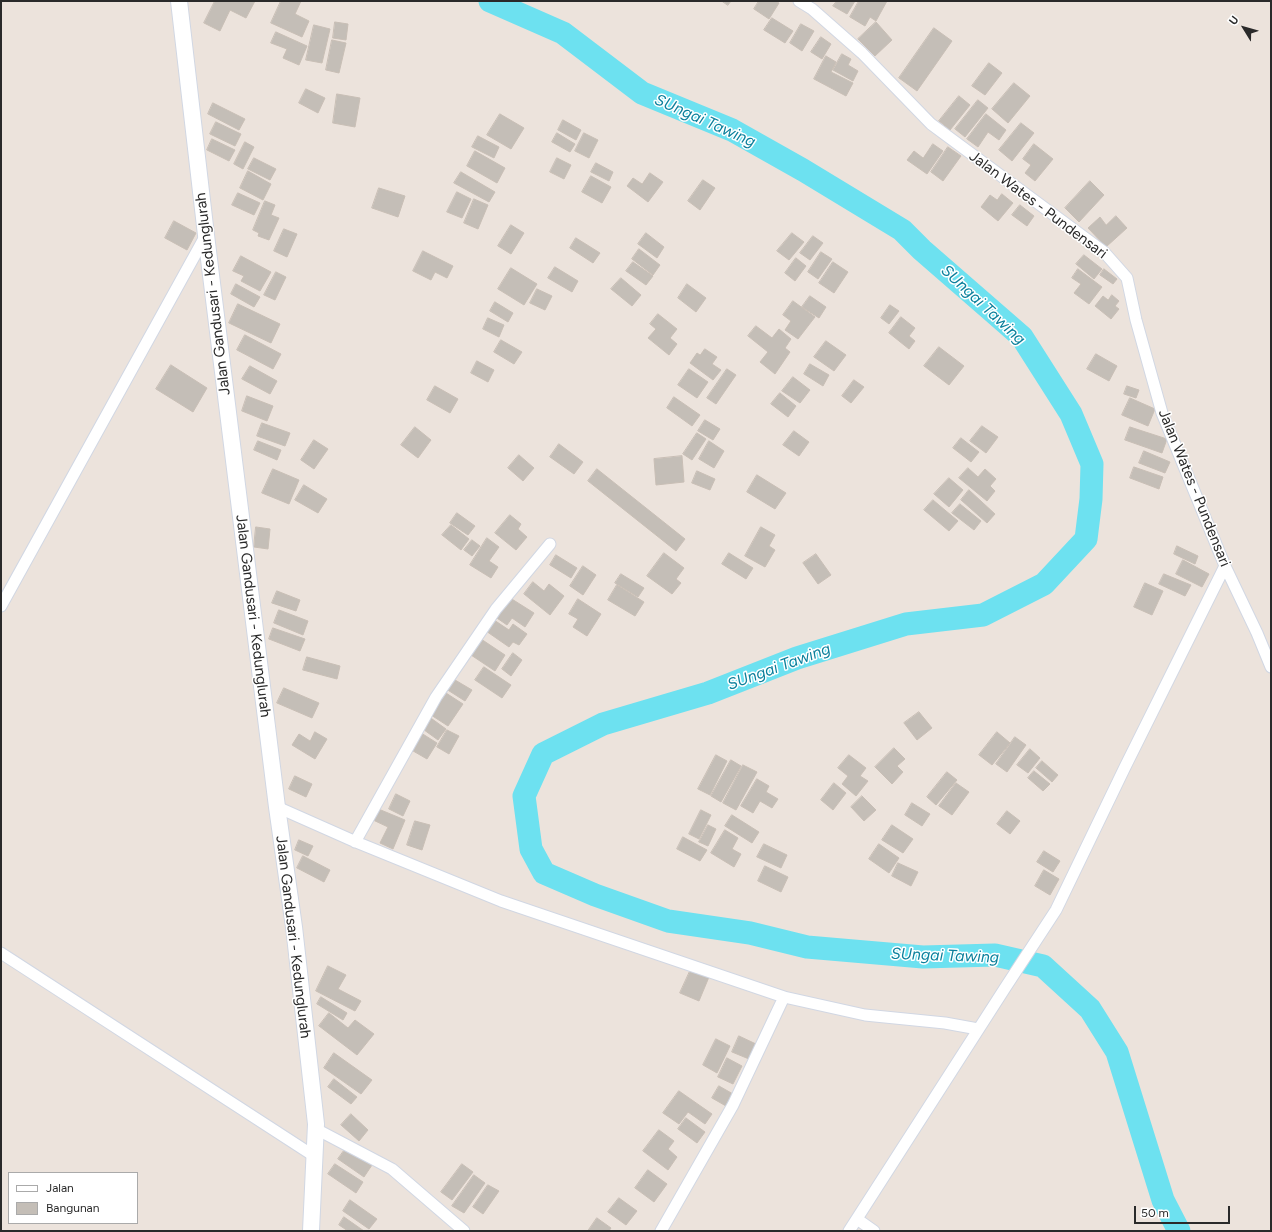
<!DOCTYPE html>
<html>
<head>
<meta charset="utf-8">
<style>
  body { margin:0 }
  #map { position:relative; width:1272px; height:1232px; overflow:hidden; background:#ece3dc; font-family:Figtree,sans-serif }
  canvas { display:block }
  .frame { position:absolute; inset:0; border:2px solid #2a2a2a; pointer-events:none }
  .legend { position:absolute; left:8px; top:1172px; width:130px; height:52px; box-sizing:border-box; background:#fff; border:1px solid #aaa; margin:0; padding:5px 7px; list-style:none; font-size:12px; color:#2a2a2a }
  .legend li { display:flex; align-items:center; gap:8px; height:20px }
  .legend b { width:20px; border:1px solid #aaa }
  .north { position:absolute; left:1224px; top:8px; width:40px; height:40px; -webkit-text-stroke:3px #fff; paint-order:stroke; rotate:307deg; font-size:11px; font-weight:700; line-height:16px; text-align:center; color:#2a2a2a }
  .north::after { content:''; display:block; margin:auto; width:14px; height:18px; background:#2a2a2a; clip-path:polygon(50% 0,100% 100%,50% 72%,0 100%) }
  .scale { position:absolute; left:1134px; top:1206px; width:96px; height:18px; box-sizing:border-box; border:2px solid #2a2a2a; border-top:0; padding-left:5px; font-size:12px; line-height:14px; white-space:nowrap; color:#2a2a2a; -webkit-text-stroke:3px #fff; paint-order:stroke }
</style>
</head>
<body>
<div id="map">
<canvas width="1272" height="1232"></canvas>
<div class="frame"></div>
<ul class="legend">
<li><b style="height:5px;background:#fff"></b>Jalan</li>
<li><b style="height:11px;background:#c4beb7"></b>Bangunan</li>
</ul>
<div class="north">U</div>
<div class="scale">50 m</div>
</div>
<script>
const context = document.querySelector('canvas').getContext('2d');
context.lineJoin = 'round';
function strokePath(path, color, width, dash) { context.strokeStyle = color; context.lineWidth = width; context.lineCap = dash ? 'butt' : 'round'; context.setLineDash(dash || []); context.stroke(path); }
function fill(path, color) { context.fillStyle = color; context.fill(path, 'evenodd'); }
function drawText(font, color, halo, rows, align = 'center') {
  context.font = font + ' Figtree,sans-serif'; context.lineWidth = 3; context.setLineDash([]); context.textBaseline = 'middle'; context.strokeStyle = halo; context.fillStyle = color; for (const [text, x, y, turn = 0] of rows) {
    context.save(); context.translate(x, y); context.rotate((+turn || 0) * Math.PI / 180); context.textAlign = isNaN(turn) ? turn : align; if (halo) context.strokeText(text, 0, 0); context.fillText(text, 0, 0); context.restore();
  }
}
strokePath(new Path2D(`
  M490,1L563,33L642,93L732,130L803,170L902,230L922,250L1022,337L1071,414L1092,464L1091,499L1086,539L1044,584L983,615L906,624L797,658L708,693L603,724L543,754L524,796L531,849L544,873L595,895L668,921L750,933L807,947L923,957L995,955L1043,966L1090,1009L1117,1052L1163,1200L1179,1231`), '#6de1f0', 23);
const building = new Path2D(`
  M215,1H255L246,18L230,10L220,31L204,23Z
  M281,1H301L295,14L309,21L302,37L271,23Z
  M722,1H731L728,5Z
  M759,1H775L779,3L769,19L754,9Z
  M837,1H855L847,14L833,6Z
  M859,1H887L876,21L870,17L865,26L850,17Z
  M772,18L793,31L785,43L764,30Z
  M335,22L348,24L346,40L333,38Z
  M876,22L892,40L875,56L858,39Z
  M801,24L814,31L802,51L790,43Z
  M314,25L330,29L322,63L306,60Z
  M934,28L952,41L917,91L899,78Z
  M276,32L307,46L299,65L283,58L287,49L271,43Z
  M821,37L831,44L822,59L811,52Z
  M332,40L346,43L339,73L326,70Z
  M842,54L851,59L848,65L858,71L853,81L833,70Z
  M826,56L836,62L831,72L853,83L846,96L814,79Z
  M989,63L1002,73L985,95L972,86Z
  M1014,83L1030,96L1008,123L992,109Z
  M306,89L325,98L318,113L299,103Z
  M337,94L360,98L355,127L333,123Z
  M959,96L970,105L950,130L939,121Z
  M978,100L988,108L965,137L955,129Z
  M213,103L245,119L239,130L208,114Z
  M500,114L524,128L511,149L487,135Z
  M986,114L1006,130L999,140L988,132L978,147L967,139Z
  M563,120L581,130L576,140L558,130Z
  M216,122L241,134L235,146L210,134Z
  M1021,123L1034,133L1012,161L999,150Z
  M557,133L575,144L570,152L552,142Z
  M584,133L598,140L589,158L575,151Z
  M478,136L499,147L494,158L472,147Z
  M212,139L235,150L229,161L207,150Z
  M245,142L254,147L243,169L234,164Z
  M933,144L943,151L927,174L907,160L914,151L923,158Z
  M1034,144L1053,159L1035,181L1025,173L1031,165L1023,159Z
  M948,147L961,156L943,181L931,172Z
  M475,151L505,168L497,183L467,166Z
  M254,158L276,169L270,180L248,169Z
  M557,158L571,165L564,179L550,172Z
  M596,163L613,172L609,181L591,172Z
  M248,171L271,184L263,200L240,188Z
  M461,172L495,192L489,202L454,183Z
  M650,173L663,182L648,202L627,186L633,178L642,184Z
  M591,176L611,187L602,203L582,192Z
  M703,180L715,188L700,210L688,201Z
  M1090,181L1104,195L1079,222L1065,208Z
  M379,188L405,196L398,217L372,208Z
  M457,192L471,199L462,218L447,212Z
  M238,193L260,203L254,215L232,205Z
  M1002,194L1013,203L998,221L981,207L990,195L997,200Z
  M474,199L488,205L478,229L464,223Z
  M265,201L275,205L271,215L279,218L269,240L258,236L259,233L253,230Z
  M1020,205L1034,216L1027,226L1012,215Z
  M1116,216L1127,228L1106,247L1088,228L1100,217L1106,225Z
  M174,221L196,233L187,250L165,238Z
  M511,225L524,233L511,254L498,246Z
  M284,229L297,234L287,257L274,251Z
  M646,233L664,247L657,258L638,244Z
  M792,233L804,242L789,260L777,251Z
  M813,236L823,243L810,260L800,253Z
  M576,238L600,253L593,263L570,248Z
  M639,249L660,265L653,275L632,259Z
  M423,251L453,266L447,278L435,272L431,280L413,271Z
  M821,252L832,259L818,279L808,272Z
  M1084,255L1102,269L1094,279L1076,264Z
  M241,256L271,272L260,291L241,281L244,276L233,271Z
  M796,258L806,266L795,281L785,273Z
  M633,262L653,276L646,285L626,271Z
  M833,262L848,272L834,293L819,283Z
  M555,267L578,281L572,292L548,278Z
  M511,268L537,284L524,305L498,289Z
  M1078,269L1102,287L1089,304L1074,293L1081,284L1072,278Z
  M1104,269L1117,279L1113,284L1100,275Z
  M276,272L286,277L275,300L264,295Z
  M621,278L641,295L632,306L611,289Z
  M236,284L260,297L254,307L231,294Z
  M687,284L706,298L696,312L678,298Z
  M537,289L552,296L545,310L530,303Z
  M1112,295L1119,301L1115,306L1119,309L1111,319L1095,306L1103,296L1108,300Z
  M810,296L826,307L819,318L802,307Z
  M793,301L815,317L798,339L785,330L791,321L783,315Z
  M495,302L513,313L508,322L490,311Z
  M238,304L280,324L271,343L229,323Z
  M890,305L899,311L889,324L881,318Z
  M658,314L677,329L670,338L677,344L669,355L648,338L656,329L650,324Z
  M901,317L915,328L909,336L915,341L909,349L889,333Z
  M488,318L504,325L499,337L483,329Z
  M756,326L772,338L779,329L791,339L785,348L790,352L775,374L760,362L768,352L748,336Z
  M245,335L281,354L273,369L237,350Z
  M501,340L522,352L514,364L494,352Z
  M826,341L846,355L834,371L814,357Z
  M939,347L964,366L949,385L924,366Z
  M705,349L717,357L712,364L721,370L713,380L690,363L697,353L700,355Z
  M1096,354L1117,366L1109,381L1087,369Z
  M477,361L494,370L488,382L471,373Z
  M810,364L829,375L823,386L804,374Z
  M171,365L207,388L193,412L156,389Z
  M250,366L277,381L270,394L242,379Z
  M689,369L708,382L697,398L678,385Z
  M727,369L736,375L716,404L707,398Z
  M793,377L810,390L800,403L782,391Z
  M854,380L864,387L851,403L842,396Z
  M435,386L458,399L450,413L427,400Z
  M1127,386L1139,390L1136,398L1124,394Z
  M780,393L796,406L788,417L771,404Z
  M247,396L273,406L267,421L242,411Z
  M674,397L700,415L692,426L667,408Z
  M1130,398L1155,409L1148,426L1122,415Z
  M705,420L720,429L713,440L698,431Z
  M262,423L290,433L285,446L257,436Z
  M982,426L998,437L986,453L970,441Z
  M415,427L431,440L418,458L401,445Z
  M1130,427L1167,439L1162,453L1125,440Z
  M794,431L809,442L799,456L783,445Z
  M697,433L706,439L692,460L683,454Z
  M961,438L979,452L971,462L953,448Z
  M314,440L328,449L314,469L301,460Z
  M258,441L281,450L277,460L254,450Z
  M709,441L724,451L714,468L699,459Z
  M559,444L583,462L574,474L550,457Z
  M1144,451L1170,462L1165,473L1139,463Z
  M519,455L534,468L523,481L508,468Z
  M682,456L684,482L656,485L654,459Z
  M1134,467L1163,477L1159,489L1130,478Z
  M968,468L978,477L985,469L996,479L990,486L995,491L987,501L959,478Z
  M273,469L299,480L289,504L262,493Z
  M597,469L685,539L676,551L588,481Z
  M697,471L715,479L710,490L692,483Z
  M757,475L786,493L775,509L747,492Z
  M949,478L963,490L949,507L934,494Z
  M304,485L327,499L318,513L295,500Z
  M969,490L995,514L987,523L961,500Z
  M933,500L958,521L949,531L924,510Z
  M960,504L981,521L974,530L952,513Z
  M457,513L475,526L468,535L450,523Z
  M510,515L521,524L518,529L527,537L516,550L495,533Z
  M451,525L469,539L461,550L442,535Z
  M256,527L270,529L268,549L254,547Z
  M761,527L775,535L769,546L775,550L765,567L745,556Z
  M487,538L499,547L489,561L498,567L491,578L470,565Z
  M472,540L480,546L472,556L464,550Z
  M1177,546L1198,556L1195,564L1174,554Z
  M664,553L684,568L676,579L681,583L672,594L647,576Z
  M729,553L753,568L746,579L722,564Z
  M816,554L831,575L818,584L803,563Z
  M556,555L577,568L571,578L550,565Z
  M1183,560L1209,574L1202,587L1176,574Z
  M583,566L596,575L583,595L570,586Z
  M621,574L644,588L638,597L615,583Z
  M1164,574L1191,585L1185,596L1159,584Z
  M533,582L544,591L549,584L564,596L550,615L524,594Z
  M1145,583L1163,591L1152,615L1134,607Z
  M617,585L644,602L635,616L608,600Z
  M277,591L300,600L296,611L272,603Z
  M507,596L534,613L525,627L512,618L507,625L494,616Z
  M578,599L601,614L587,636L573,627L578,619L569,614Z
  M279,610L308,621L303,635L274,623Z
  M494,620L509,630L513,624L527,634L519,645L513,642L509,647L486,631Z
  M273,628L305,639L300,651L269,639Z
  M481,639L505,655L495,671L471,655Z
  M513,653L522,660L511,676L502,669Z
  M307,657L340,666L337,679L303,670Z
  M484,667L511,685L502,698L475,680Z
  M450,677L472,690L465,701L443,687Z
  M284,688L319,703L312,718L277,703Z
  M446,693L463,704L448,726L431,715Z
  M919,712L932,728L917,740L904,723Z
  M428,716L446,729L438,740L420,727Z
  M447,730L459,736L449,754L437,747Z
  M418,731L437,743L427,759L408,748Z
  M315,732L327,739L315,759L292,745L299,734L310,741Z
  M997,732L1010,743L992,765L979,755Z
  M1015,737L1026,745L1007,772L996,764Z
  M894,748L905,759L897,766L903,772L892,784L875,767Z
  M1030,749L1040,758L1028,773L1017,765Z
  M716,755L727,761L710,795L698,789Z
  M849,755L866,768L860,776L868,781L856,796L842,784L848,776L838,768Z
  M731,760L741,766L721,802L711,796Z
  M1042,761L1058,775L1052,782L1036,768Z
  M743,765L757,772L736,810L723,803Z
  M1034,771L1050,784L1043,791L1028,778Z
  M947,772L957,780L936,805L927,797Z
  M295,776L312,784L306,797L289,789Z
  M757,779L769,786L766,792L778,799L772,808L760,801L753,813L741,806Z
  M834,783L846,793L833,810L821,800Z
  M956,783L969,792L952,815L939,806Z
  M396,794L410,801L403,816L389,809Z
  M862,796L876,810L864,821L851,807Z
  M912,803L930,814L922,826L905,815Z
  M376,808L405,820L393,849L380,843L388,827L371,819Z
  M701,810L711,815L699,839L689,834Z
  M1007,811L1020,821L1010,834L997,824Z
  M732,815L759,832L752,843L725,826Z
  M415,821L430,825L422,850L407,845Z
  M708,825L716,829L708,846L699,842Z
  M892,825L913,839L903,853L882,840Z
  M725,830L738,838L732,849L741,854L734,867L711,853Z
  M683,837L707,850L700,861L677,849Z
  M299,840L313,846L308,856L295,850Z
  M764,844L787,855L781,868L757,857Z
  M879,844L899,858L889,873L869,859Z
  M1044,851L1060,861L1053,872L1037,862Z
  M303,856L330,870L324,882L297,868Z
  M898,863L918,872L911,886L892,876Z
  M765,866L788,877L781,892L758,881Z
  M1044,870L1059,879L1050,895L1035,886Z
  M328,966L346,975L338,989L361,1001L355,1011L316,991Z
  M691,969L709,977L699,1001L680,993Z
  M321,997L347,1013L343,1020L317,1004Z
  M329,1013L348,1028L355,1020L374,1034L357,1055L319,1026Z
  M739,1036L756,1044L749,1059L732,1052Z
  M716,1039L730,1046L717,1073L703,1065Z
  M334,1053L372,1080L361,1094L324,1068Z
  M727,1058L742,1066L733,1084L718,1077Z
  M334,1079L357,1097L351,1104L328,1087Z
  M719,1086L733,1094L726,1106L712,1098Z
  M679,1091L712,1114L705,1124L688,1112L679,1124L663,1113Z
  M351,1114L368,1130L359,1141L341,1125Z
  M686,1118L705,1132L697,1143L678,1129Z
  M659,1130L674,1141L668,1149L677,1157L668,1170L643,1151Z
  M346,1148L372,1165L364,1177L338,1159Z
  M335,1164L363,1182L356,1193L328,1174Z
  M462,1164L473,1172L452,1200L441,1192Z
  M648,1170L667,1184L654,1202L635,1188Z
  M474,1175L485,1183L464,1213L452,1206Z
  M488,1185L499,1191L483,1214L473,1207Z
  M619,1198L637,1211L626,1225L608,1212Z
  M350,1200L377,1219L369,1229L343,1211Z
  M344,1217L364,1231H348L339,1225Z
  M597,1218L611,1228L609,1231H588Z`);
fill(building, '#c4beb7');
strokePath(building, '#c8beb5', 1);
const street = new Path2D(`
  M799,1L812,9L862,53L931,124L1104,252L1127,278L1136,320L1162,413L1225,566L1257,633L1271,667
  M1,606L206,235
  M277,807L356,842L501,901L784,997L733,1105L661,1231
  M355,842L436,697L496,609L550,544
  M1,953L314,1156
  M784,997L865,1015L945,1023L978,1029
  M316,1129L392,1169L464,1231
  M857,1219L874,1231
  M849,1231L1005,988L1056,910L1125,767L1225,566`);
const secondary = new Path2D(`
  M179,1L206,235L277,807L294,927L316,1124L311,1231`);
strokePath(street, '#d1d7e3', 13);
strokePath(secondary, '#d1d7e3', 18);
strokePath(street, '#fff', 11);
strokePath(secondary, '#fff', 16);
drawText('15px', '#2a2a2a', '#fff', [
  ["Jalan Wates - Pundensari",1038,205,37],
  ["Jalan Gandusari - Kedunglurah",213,294,-97],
  ["Jalan Wates - Pundensari",1194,488,68],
  ["Jalan Gandusari - Kedunglurah",253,616,83],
  ["Jalan Gandusari - Kedunglurah",293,937,83]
]);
drawText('italic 16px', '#0c809c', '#fff', [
  ["SUngai Tawing",705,121,24],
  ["SUngai Tawing",983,305,43],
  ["SUngai Tawing",779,667,-20],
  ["SUngai Tawing",945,956,2]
]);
</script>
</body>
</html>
